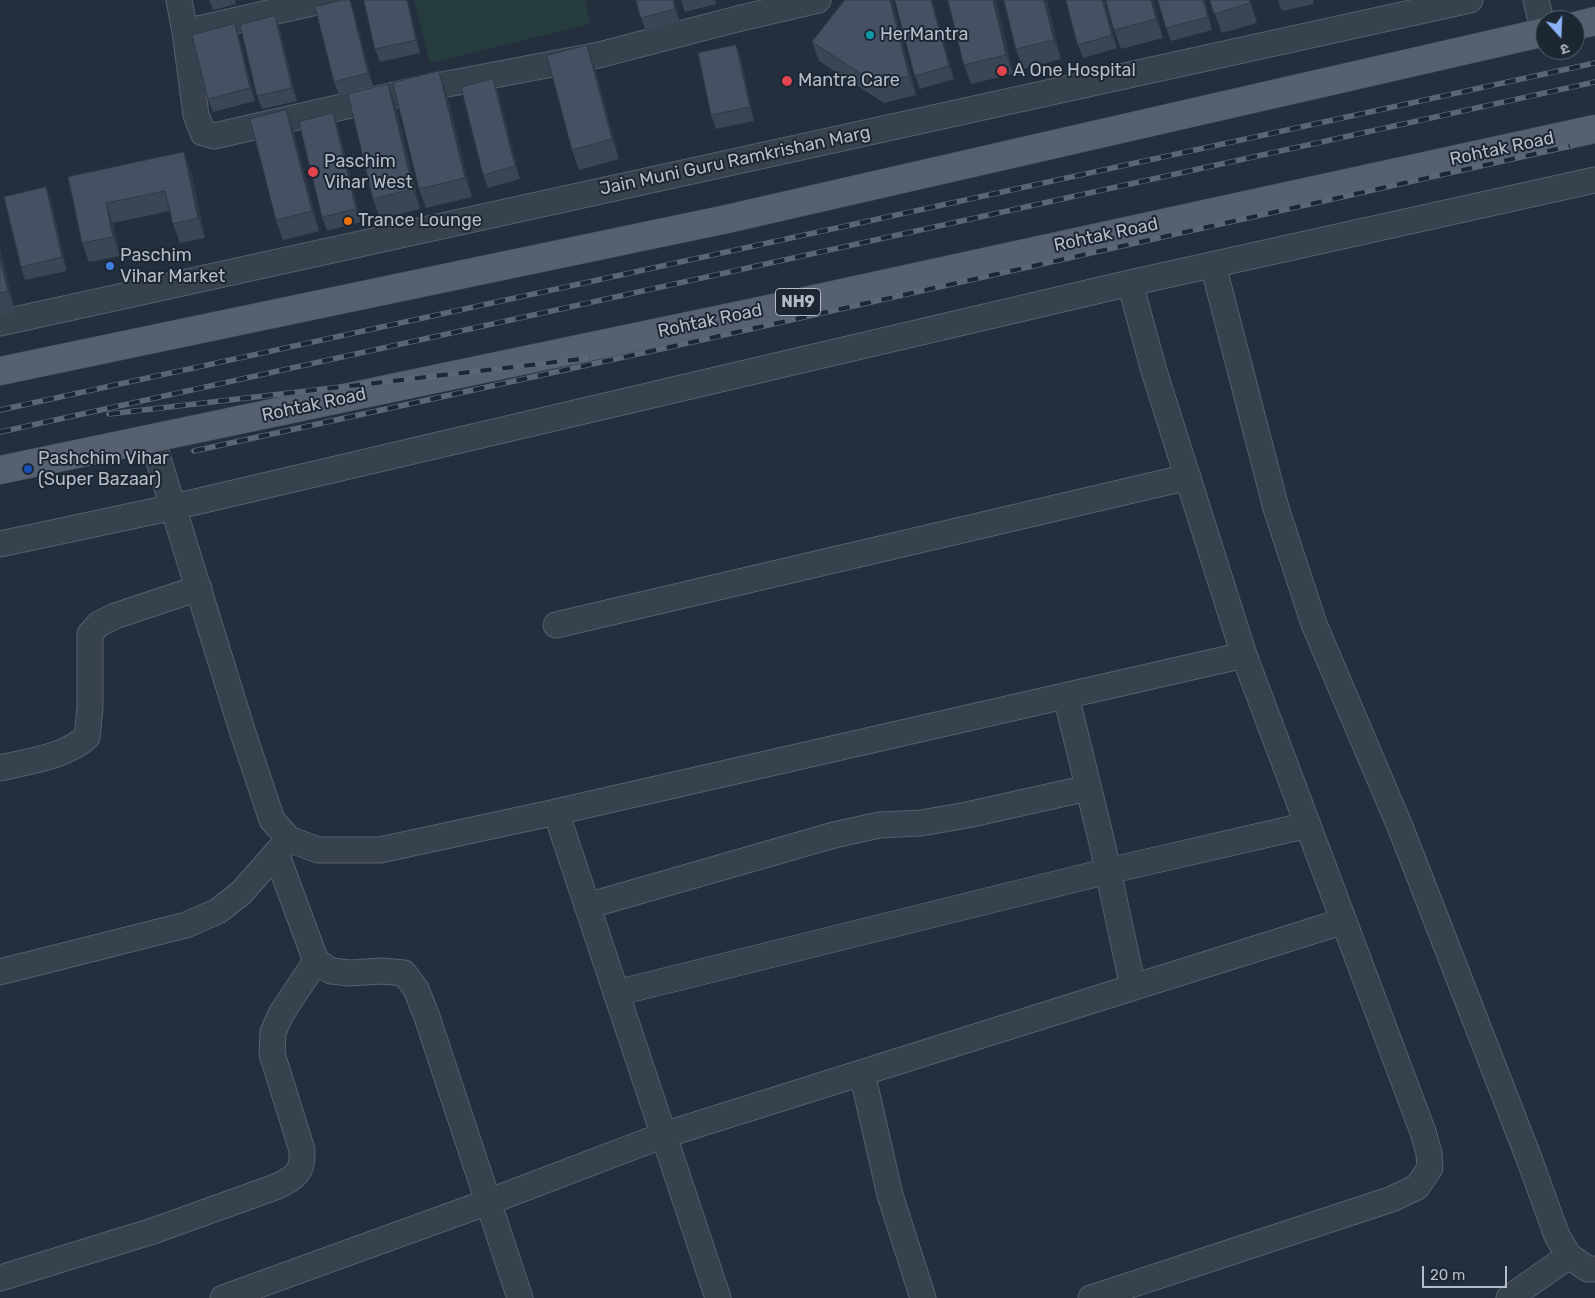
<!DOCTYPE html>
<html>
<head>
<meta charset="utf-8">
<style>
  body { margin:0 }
  #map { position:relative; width:1595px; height:1298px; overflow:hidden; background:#242f3e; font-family:Rubik,"Noto Sans Devanagari",sans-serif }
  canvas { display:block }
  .north { position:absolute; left:1535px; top:10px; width:50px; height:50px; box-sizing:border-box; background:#1d2633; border:1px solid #59626f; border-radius:50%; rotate:160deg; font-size:14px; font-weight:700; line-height:20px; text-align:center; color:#b4bcc9 }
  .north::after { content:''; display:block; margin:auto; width:18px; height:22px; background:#8ab4f8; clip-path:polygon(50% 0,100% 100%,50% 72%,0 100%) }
  .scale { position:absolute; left:1422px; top:1266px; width:85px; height:22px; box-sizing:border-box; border:2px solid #b4bcc9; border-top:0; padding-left:6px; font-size:15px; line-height:18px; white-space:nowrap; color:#b4bcc9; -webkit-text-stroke:4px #1d2633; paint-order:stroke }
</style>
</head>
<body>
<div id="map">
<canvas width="1595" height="1298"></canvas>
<div class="north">उ</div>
<div class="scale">20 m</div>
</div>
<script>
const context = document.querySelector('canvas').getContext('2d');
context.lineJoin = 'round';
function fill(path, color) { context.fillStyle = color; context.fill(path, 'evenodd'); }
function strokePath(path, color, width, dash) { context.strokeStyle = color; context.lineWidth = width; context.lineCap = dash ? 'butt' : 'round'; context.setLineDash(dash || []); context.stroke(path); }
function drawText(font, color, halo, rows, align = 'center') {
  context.font = font + ' Rubik,sans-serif'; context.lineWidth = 4; context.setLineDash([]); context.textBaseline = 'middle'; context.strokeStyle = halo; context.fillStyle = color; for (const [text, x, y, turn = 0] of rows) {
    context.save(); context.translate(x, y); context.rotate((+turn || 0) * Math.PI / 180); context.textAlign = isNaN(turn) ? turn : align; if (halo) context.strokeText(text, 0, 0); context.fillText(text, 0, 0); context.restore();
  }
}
fill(new Path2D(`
  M414,0H585L590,24L430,63Z`), '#263c3f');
const street = new Path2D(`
  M179,0L185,32L325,0
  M1536,0L1544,33
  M185,32L196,115L203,133L214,136L421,89L599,55L737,19L818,0
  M1213,265L1276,508L1314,624L1401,829L1530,1161L1557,1236L1569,1256L1588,1269H1595
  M0,323L1470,0
  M152,439L242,730L272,820L289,839L318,850H380L556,812L718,1298
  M0,544L174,507L1130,283L1595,180
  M556,625L1188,477
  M1066,696L1102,843L1133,987
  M0,768C29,761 65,757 87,737L90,707V634L99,624L115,616L199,588
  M556,812L1244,655
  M276,853L316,961L331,971L350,973L382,971L404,973L416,989L427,1017L520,1298
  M587,906L834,835L879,825L921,823L967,815L1088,788
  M0,972L186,925L218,911L241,893L286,842
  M616,993L1108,871L1308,825
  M862,1073L890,1195L923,1298
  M0,1278L153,1231L278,1186C297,1176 303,1172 302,1150L272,1054L273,1032L281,1014L316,961
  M223,1298L488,1202L664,1135L1344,921
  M1091,1298L1392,1199L1417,1187L1430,1168L1429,1153L1423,1132L1244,655L1154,371L1130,283
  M1509,1298L1569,1256`);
const primary = new Path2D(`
  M1575,26L1595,21
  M0,371L727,219L1545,32
  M0,470L755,312L1595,129`);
strokePath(street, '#565f6c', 27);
strokePath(primary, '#414a57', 29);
strokePath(street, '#38414e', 25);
strokePath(primary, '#56606e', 28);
const rail = new Path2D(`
  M0,410L1595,63
  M109,414L590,358
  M0,432L1595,82
  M194,451L670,347L1570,146`);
strokePath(rail, '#5a6575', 5.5);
strokePath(rail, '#1d2633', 4, [11]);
fill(new Path2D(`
  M209,0H235L236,4L213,10Z
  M350,0L354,12L373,86L339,95L334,82Z
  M408,0L420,53L380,62L375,49Z
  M636,0H674L680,22L646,31L641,18Z
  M681,0H715L716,4L685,12Z
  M892,0L916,95L884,103L819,61L812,42Z
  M895,0H932L954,79L920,89L915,76Z
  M996,0L1013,74L971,84L964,65Z
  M1047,0L1061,59L1023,69L1016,49Z
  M1066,0H1104L1117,48L1083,58L1078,45Z
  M1153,0L1163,38L1121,49L1114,30Z
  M1205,0L1212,30L1171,41L1166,28Z
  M1210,0H1250L1257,23L1222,33Z
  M1278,0H1313L1314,4L1282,11Z
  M235,24L239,37L255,101L213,112L208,99Z
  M280,30L297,101L262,109L257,96Z
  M587,45L594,65L619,159L579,170L572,150Z
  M736,45L741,58L754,121L716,129L711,115Z
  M439,71L446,91L472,197L426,208L419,189Z
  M493,79L498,92L520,179L488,188L483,175Z
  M395,103L420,209L380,219L373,199Z
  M338,127L361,222L327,231L322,217Z
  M293,129L319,231L283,240L276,220Z
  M191,171L205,238L180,243L173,224L170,211L113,223L120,256L89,262L82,243L68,177Z
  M46,187L51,200L67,271L25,280L21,267Z
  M0,248L15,311L0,315Z`), '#3b4654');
fill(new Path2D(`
  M350,0L354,12L373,86L368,73Z
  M407,0H408L420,53L416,40Z
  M673,0H674L680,22L675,9Z
  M890,0H892L916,95L909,76Z
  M931,0H932L954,79L949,66Z
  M993,0H996L1013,74L1006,55Z
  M1044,0H1047L1061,59L1054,40Z
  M1102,0H1104L1117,48L1112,35Z
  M1151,0H1153L1163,38L1156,19Z
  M1203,0H1205L1212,30L1208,17Z
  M1249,0H1250L1257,23Z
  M275,16L280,30L297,101L292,88Z
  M235,24L239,37L255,101L250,88Z
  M587,45L594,65L619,159L612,139Z
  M736,45L741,58L754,121L750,107Z
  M439,71L446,91L472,197L465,178Z
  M493,79L498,92L520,179L515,166Z
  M388,84L395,103L420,209L413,189Z
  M286,110L293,129L319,231L312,211Z
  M333,113L338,127L361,222L356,209Z
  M184,152L191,171L205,238L198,218Z
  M46,187L51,200L67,271L62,257Z
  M106,203L113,223L120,256L113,237Z
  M0,248L15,311L8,291L0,258Z`), '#303945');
const building = new Path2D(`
  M343,0H350L368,73L334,82L315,7Z
  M364,0H407L416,40L375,49Z
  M636,0H673L675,9L641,18Z
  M845,0H890L909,76L877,84L812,42Z
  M895,0H931L949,66L915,76Z
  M948,0H993L1006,55L964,65Z
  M1004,0H1044L1054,40L1016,49Z
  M1066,0H1102L1112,35L1078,45Z
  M1106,0H1151L1156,19L1114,30Z
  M1158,0H1203L1208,17L1166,28Z
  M1210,0H1249L1250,3L1214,14Z
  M275,16L292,88L257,96L240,25Z
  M235,24L250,88L208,99L192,35Z
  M587,45L612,139L572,150L547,56Z
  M736,45L750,107L711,115L698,53Z
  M439,71L465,178L419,189L393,83Z
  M493,79L515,166L483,175L461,87Z
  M388,84L413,189L373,199L348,94Z
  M286,110L312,211L276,220L250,119Z
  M333,113L356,209L322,217L299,122Z
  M184,152L198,218L173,224L165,191L106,203L113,237L82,243L68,177Z
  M46,187L62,257L21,267L4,197Z
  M0,258L8,291L0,293Z`);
fill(building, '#455162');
strokePath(building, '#303945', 1);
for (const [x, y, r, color] of [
  [870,35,5,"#0f9aa8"],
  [1002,71,6,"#e0444e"],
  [787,81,6,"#e0444e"],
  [313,172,6,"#e0444e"],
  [348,221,5,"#e8710a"],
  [110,266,5,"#3f7fe0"],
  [28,469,5,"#1a4fb4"]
]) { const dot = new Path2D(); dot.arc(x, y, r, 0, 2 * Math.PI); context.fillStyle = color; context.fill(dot); strokePath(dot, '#1d2633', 2); }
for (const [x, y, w] of [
  [798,302,45]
]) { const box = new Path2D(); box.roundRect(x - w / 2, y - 13.5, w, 27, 4); context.fillStyle = '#1d2633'; context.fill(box); strokePath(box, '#b4bcc9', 1); }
drawText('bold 16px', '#b4bcc9', null, [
  ["NH9",798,302]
]);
drawText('18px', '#b4bcc9', '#1d2633', [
  ["HerMantra",880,35],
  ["A One Hospital",1013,71],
  ["Mantra Care",798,81],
  ["Paschim",324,162],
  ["Vihar West",324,183],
  ["Trance Lounge",358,221],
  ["Paschim",120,256],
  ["Vihar Market",120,277],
  ["Pashchim Vihar",38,459],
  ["(Super Bazaar)",38,480]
], 'left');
drawText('18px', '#b4bcc9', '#1d2633', [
  ["Rohtak Road",1502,149,-12],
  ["Jain Muni Guru Ramkrishan Marg",735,161,-12],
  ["Rohtak Road",1106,235,-12],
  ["Rohtak Road",710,321,-12],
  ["Rohtak Road",314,405,-12]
]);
</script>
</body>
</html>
